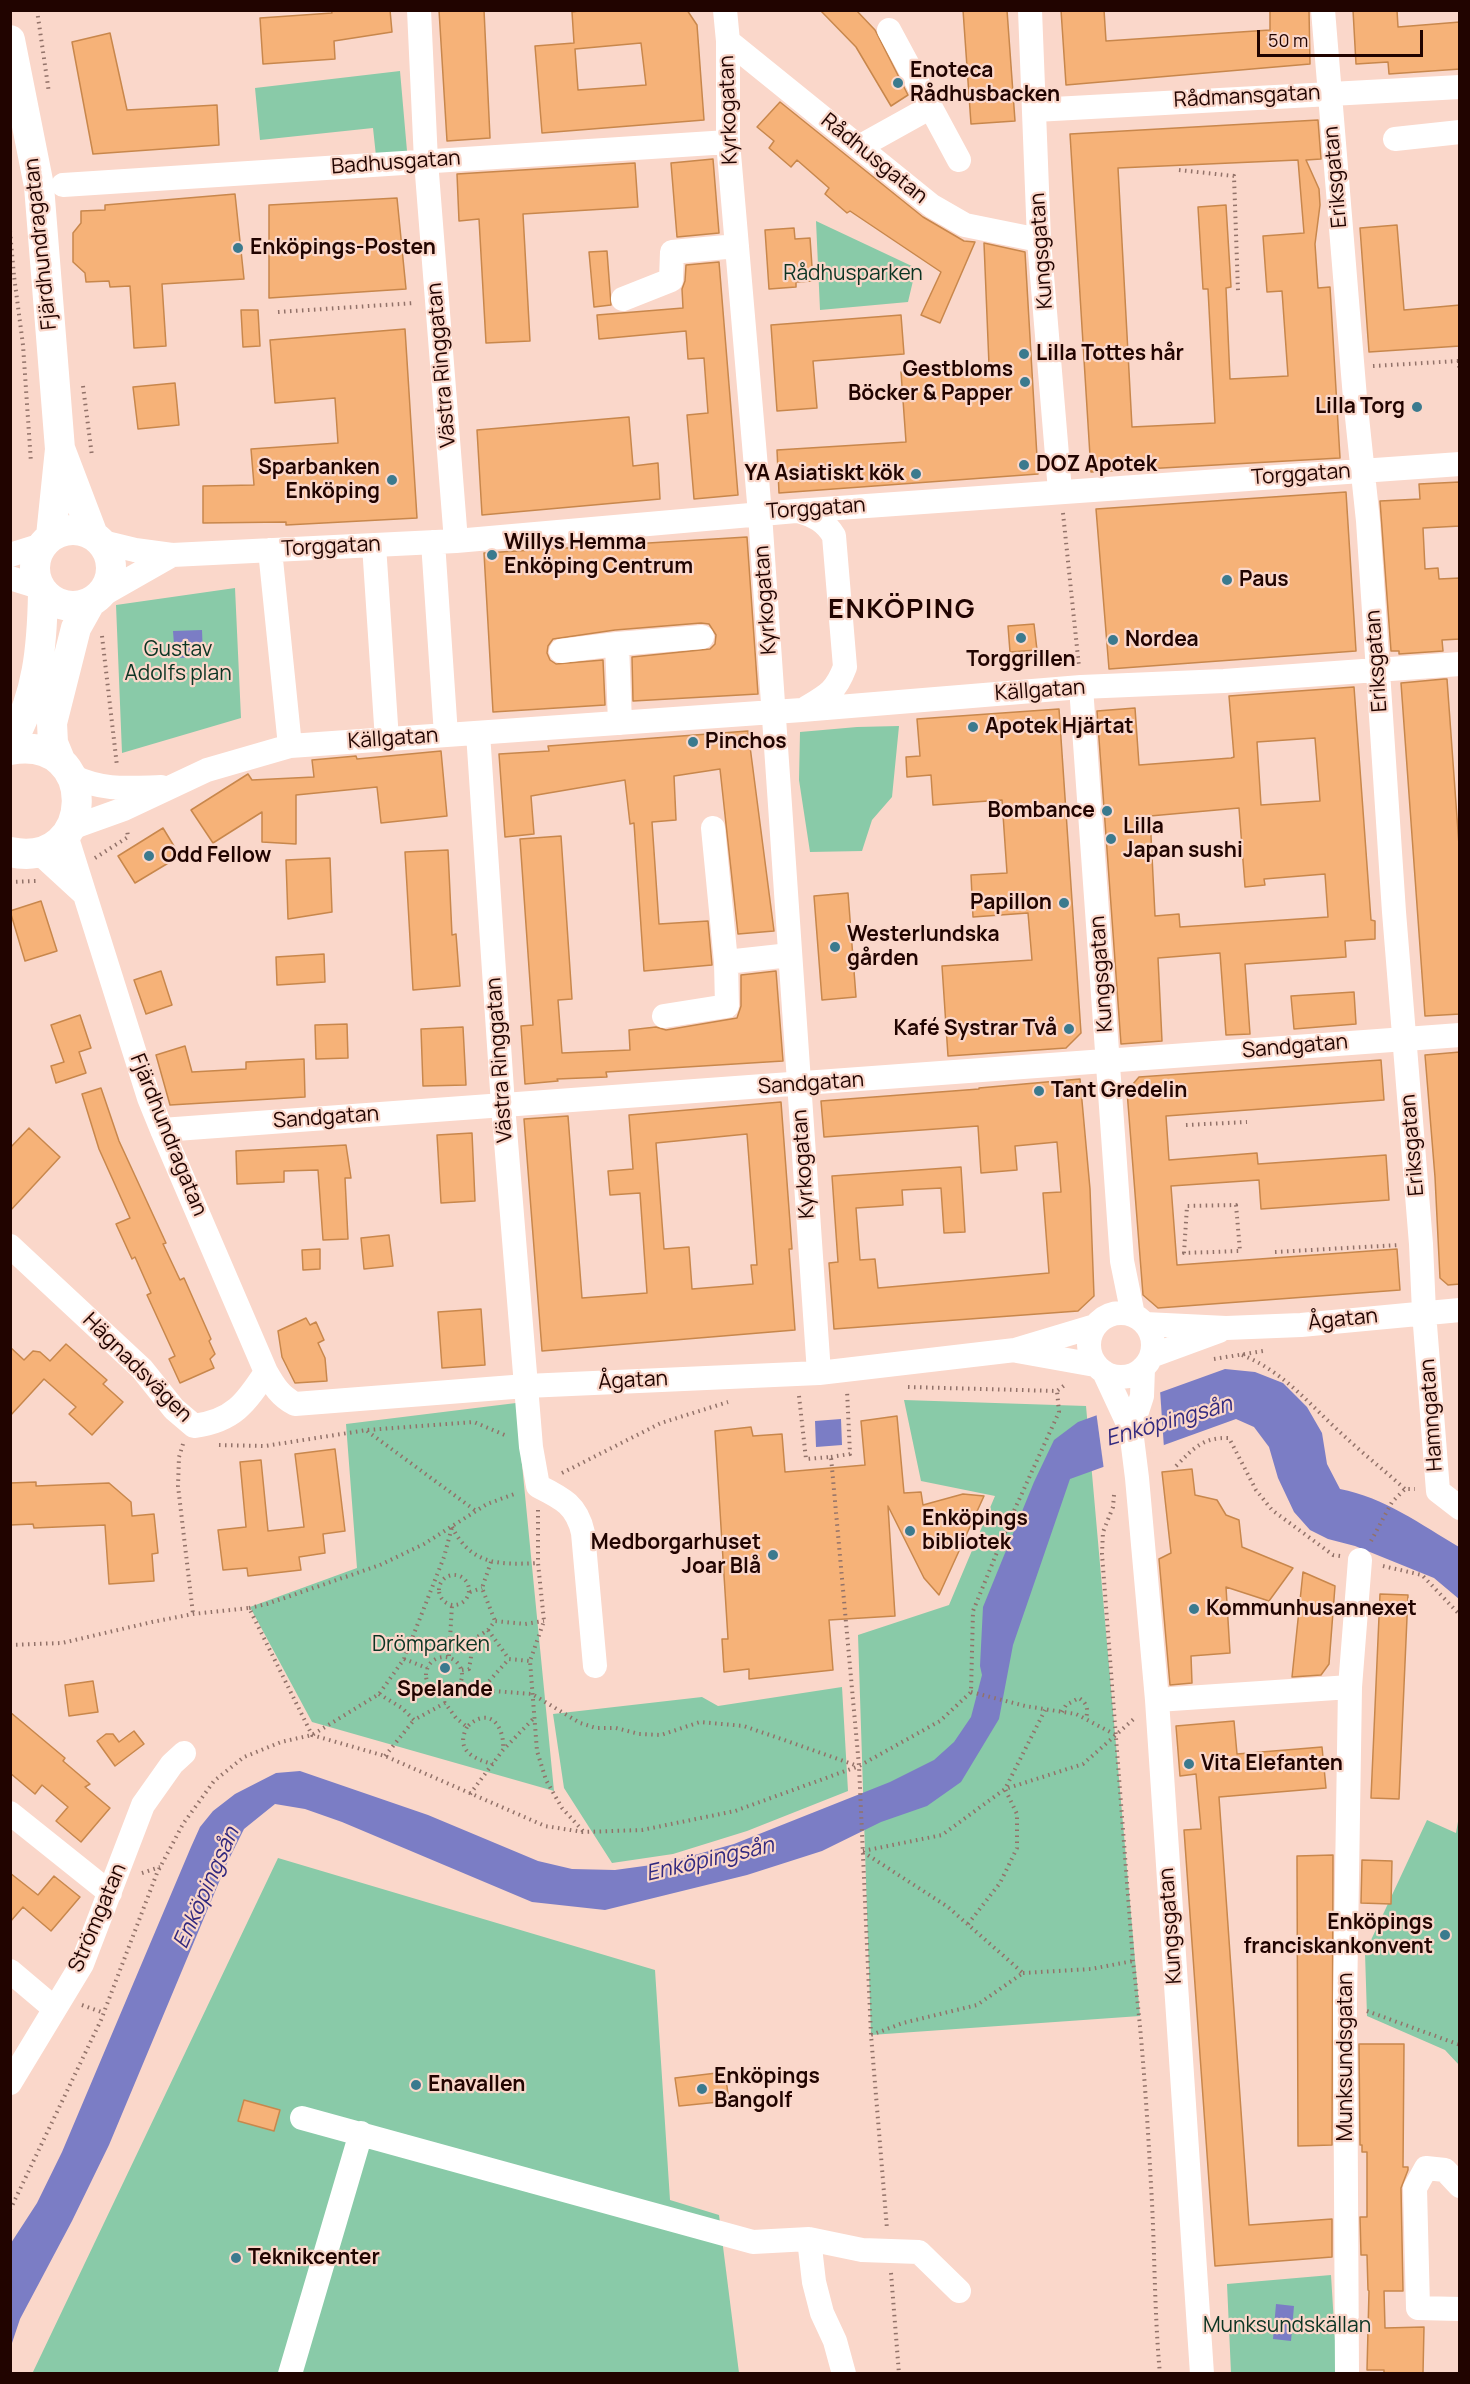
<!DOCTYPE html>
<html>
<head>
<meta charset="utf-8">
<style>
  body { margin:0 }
  #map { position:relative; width:1470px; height:2384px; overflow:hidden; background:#fad7ca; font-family:Manrope,sans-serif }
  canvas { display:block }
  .frame { position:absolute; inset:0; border:12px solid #210400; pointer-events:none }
  .scale { position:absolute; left:1257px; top:30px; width:166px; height:27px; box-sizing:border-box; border:3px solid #210400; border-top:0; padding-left:8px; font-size:18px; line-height:21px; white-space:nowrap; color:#210400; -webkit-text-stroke:4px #fad7ca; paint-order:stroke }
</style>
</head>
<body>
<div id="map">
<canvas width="1470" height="2384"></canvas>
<div class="frame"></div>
<div class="scale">50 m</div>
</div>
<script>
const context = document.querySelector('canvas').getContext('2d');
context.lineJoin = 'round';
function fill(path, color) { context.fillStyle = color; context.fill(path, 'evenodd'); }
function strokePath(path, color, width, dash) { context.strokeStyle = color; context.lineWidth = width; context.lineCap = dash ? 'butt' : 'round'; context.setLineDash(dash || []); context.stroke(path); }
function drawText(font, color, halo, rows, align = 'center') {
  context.font = font + ' Manrope,sans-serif'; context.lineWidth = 4.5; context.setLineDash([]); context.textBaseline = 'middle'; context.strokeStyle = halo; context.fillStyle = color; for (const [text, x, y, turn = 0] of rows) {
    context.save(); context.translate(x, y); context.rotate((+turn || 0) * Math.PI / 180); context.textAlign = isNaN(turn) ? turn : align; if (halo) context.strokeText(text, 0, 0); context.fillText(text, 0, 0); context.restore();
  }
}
fill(new Path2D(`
  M400,71L407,151L376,156L373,128L260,140L255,88Z
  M816,221L916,268L908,302L820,310Z
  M235,588L241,718L122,753L116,605Z
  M899,726L892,797L872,820L862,851L810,852L799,780L800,732L857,727Z
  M904,1400L1086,1406L1140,2016L871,2035L858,1635L949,1605L995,1496L921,1481Z
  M516,1403L554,1791L312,1722L250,1607L357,1568L346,1424Z
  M842,1687L848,1791L747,1831L673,1854L612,1863L564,1788L553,1714L702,1697L718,1706Z
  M1459,1816V2065L1445,2050L1367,2016L1365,1953L1427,1820L1456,1833Z
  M278,1858L655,1970L670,2200L719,2215L739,2373L32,2374Z
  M1331,2275L1337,2373H1231L1227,2284Z`), '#89caa8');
fill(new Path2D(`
  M202,630L203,657L175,658L173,631Z
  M1225,1369L1255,1372L1283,1383L1307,1407L1322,1433L1327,1464L1340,1489C1383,1497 1422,1525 1459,1547V1599L1434,1578L1355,1546L1328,1539L1310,1530L1294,1512L1278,1478L1269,1447L1254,1427L1236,1419L1070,1479L1013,1645L999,1719L961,1782L927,1806L881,1822L822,1851L747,1875L605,1910L532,1902L342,1822L305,1809L275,1804L244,1829L227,1863L109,2145L72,2221L20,2319L11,2346V2243L37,2203L62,2152L191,1847L200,1827L213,1811L235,1794L276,1773L300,1771L428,1815L538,1861L572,1869L615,1870L666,1863L734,1844L890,1782L934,1760L954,1742L971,1717L982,1675L980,1666L983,1607L1034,1482L1054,1440L1078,1422Z
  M841,1419L842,1445L816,1447L815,1421Z
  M1276,2304L1294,2306L1291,2341L1273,2339Z`), '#7b7dc5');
fill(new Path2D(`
  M1160,1390L1164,1448L1104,1470L1096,1411Z`), '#fad7ca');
const building = new Path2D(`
  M331,10H390L392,32L334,41L335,59L263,64L260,18L332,13Z
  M439,10H484L490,138L447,141Z
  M585,10H687L697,25L704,120L542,133L535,46L574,43L572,12ZM641,43L646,85L578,90L575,49Z
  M820,10H856L875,30L908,95L891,106L856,47Z
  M963,10H1007L1015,121L971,124Z
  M1061,10H1104L1106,41L1270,30V10H1309L1310,64L1066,85Z
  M1353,10H1397L1398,27L1460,22V69L1389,74L1388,62L1356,64Z
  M110,33L127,110L217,105L219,145L93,154L72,42Z
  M780,102L923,217L964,241L975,242L940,323L921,315L941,272L850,211L847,213L825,194L829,188L797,160L791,167L769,148L774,141L757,127Z
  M1318,120L1321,159L1306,160L1319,189L1320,205L1315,244L1318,288L1330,287L1340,458L1091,472L1070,134ZM1298,160L1304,233L1263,236L1267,292L1282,291L1288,376L1230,379L1226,288L1231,287L1226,205L1198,207L1203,289H1208L1215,423L1132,427L1118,168Z
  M713,159L719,233L677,237L671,163Z
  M635,163L638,207L523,214L530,341L486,343L479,219L459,221L457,174Z
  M235,194L244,279L162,284L166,346L134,348L130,286L110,287L109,281L86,282L85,273L73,262V233L81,223V211L105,210V205Z
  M397,198L406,289L269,298V205Z
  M1397,225L1404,310L1460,305V346L1369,352L1360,228Z
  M794,228L795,239L810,238L813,281L796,282V287L769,289L765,230Z
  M984,243L1025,252L1038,474L779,493L777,450L906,442L901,372L989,365Z
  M607,251L611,305L594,307L589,252Z
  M719,262L738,495L694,499L687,415L708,413L704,358L688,359L686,331L599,339L597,315L683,308L682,289L685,281L686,265Z
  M241,310H258L260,346L243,347Z
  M901,315L904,354L813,361L817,408L777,411L771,325Z
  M405,329L417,518L286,525V522L203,523V486L254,485L251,449L338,443L335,398L275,403L270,340Z
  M175,383L179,425L138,429L133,387Z
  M629,417L633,466L658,463L660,499L482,515L477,430Z
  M1460,482V526L1423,528L1425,569L1438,568L1439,579L1460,578V639L1442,640L1443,651L1399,654V651H1391L1380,501L1420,499L1419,484Z
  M1346,492L1356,651L1109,669L1096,509Z
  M747,537L758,694L633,701L632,657L710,649L715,644L716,635L709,624L701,623L615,630L553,639L548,646L547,653L550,660L556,664L603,660L605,705L493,712L484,553Z
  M1034,624L1037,650L1010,652L1008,626Z
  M1444,679H1447L1460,859V1014L1425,1016L1401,683Z
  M1354,687L1371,920L1375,921V939L1345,941L1346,957L1245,964L1250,1034L1226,1035L1220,953L1158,958L1162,1041L1121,1044L1097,711L1135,708L1139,765L1231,758L1234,757L1229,696ZM1315,738L1320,801L1261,805L1257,742ZM1239,808L1245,887L1265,885L1264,879L1325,874L1328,917L1180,927L1179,914L1155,916L1150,816Z
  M1059,709L1081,1033L1066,1048L948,1056L942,966L1032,960L1028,913L973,917L971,875L1007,873L1002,800L933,805L931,775L907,777L906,757L920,756L917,719Z
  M748,731L774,931L738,934L720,769L674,776L676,820L652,822L659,924L708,921L712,965L644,971L634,823L630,824L625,780L531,796L534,834L505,837L499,754L549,751L548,746Z
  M441,751L447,816L381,823L377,787L296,795V844L262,842V812L213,843L191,810L248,774L252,780L314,777L312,760L356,756L357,759Z
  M163,828L180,856L135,883L118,856Z
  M561,836L572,999L558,1000L562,1053L630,1050L629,1030L656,1027L666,1030L737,1018L741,1006V975L776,971L783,1061L606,1072L607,1077L557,1079L558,1081L525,1084L521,1026L533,1025L520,839Z
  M448,850L452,935L456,934L460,986L413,990L405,852Z
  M330,858L332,912L288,919L286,860Z
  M848,893L856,997L822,1000L814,896Z
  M41,901L57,951L25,961L10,911Z
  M324,954L325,982L277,985L276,957Z
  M161,971L172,1005L146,1014L134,980Z
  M1354,992L1356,1024L1294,1029L1291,996Z
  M80,1015L91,1048L79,1052L86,1073L56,1083L51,1066L64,1062L51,1025Z
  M347,1024L348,1058L316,1059L315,1025Z
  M463,1027L466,1085L423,1086L421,1029Z
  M185,1046L192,1072L246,1069V1062L304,1059L305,1097L170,1105L156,1055Z
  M1460,1052V1284L1448,1285L1440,1278L1435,1177L1425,1055Z
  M1381,1060L1384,1100L1166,1116L1169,1160L1257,1153L1258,1164L1386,1155L1389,1200L1261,1209L1259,1180L1171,1186L1177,1265L1397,1249L1400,1290L1158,1308L1143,1295L1127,1091L1139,1077Z
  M1080,1079L1090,1189L1094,1296L1078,1311L834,1329L829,1263L838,1262L832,1176L961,1167L965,1232L944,1233L941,1188L902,1190L903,1205L856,1208L860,1260L875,1259L878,1288L1049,1273L1043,1193L1061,1192L1057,1142L1015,1146L1017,1170L981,1173L978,1126L824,1137L821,1101L979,1089V1088Z
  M101,1088L119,1141L166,1243L163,1244L180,1280L184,1278L211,1339L209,1341L215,1354L210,1359L214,1368L180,1383L169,1359L175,1356L147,1295L151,1293L135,1257L132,1259L116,1224L130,1218L99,1149L82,1094Z
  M781,1102L792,1249H789L795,1330L542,1351L524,1119L568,1116L582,1298L647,1293L640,1193L610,1195L608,1171L633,1169L629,1115ZM747,1134L757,1265H751L753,1284L692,1289L689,1247L664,1249L656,1143Z
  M29,1128L60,1157L10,1211V1148Z
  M472,1133L475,1201L441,1203L437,1135Z
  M346,1145L351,1178H345L348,1239L323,1240L318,1170L284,1171V1182L237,1184L236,1151Z
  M389,1235L393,1266L364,1269L361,1238Z
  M320,1249V1269L303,1270L302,1250Z
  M481,1309L485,1365L442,1368L438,1312Z
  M306,1318L310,1325L316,1322L324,1340L318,1343L325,1358L327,1381L295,1383L282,1357L278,1331Z
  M66,1344L107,1380L103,1384L123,1402L92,1435L69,1414L76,1407L44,1379L10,1416V1347L24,1360L33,1351L40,1352L50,1361Z
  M897,1416L904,1493L921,1492L923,1505L963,1494L984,1496L939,1595L924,1578L888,1506L895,1616L829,1620L833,1670L749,1679V1669L724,1672L722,1639H728L715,1431L751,1427L753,1436L782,1434L785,1472L865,1465L861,1421Z
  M335,1449L345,1531L323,1534L325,1553L299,1557L301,1570L248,1576L247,1568L223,1570L218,1530L246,1527L240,1462L261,1460L268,1531L304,1527L295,1454Z
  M1192,1469L1195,1495L1217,1500L1226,1515L1239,1520L1242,1547L1293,1568L1269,1601L1226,1587L1230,1653L1191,1656L1192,1683L1170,1685L1159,1559L1171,1553L1162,1472Z
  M36,1482V1486L109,1483L131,1502L132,1516L154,1514L158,1553L152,1554L154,1581L109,1584L105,1525L34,1528L33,1524L10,1525V1483Z
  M1303,1572L1335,1586L1329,1664L1321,1675L1292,1677Z
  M1380,1594L1408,1595L1399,1799L1371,1798Z
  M93,1681L98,1712L69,1716L65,1685Z
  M10,1712L65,1758L63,1761L90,1784L85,1787L110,1808L81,1842L56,1821L68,1807L42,1785L35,1794L10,1773Z
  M1234,1721L1237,1754L1322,1747L1326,1788L1219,1797L1249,2225L1332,2219V2257L1215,2266L1184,1830L1201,1829L1196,1774L1180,1776L1176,1726Z
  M134,1731L144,1744L115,1766L97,1741L106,1734H113L119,1742Z
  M1333,1855L1332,2145L1298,2146L1297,1856Z
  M1362,1860L1392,1861L1391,1904L1361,1903Z
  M10,1873L38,1895L54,1876L80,1897L51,1931L23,1907L10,1922Z
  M1359,2044H1404L1403,2167H1408V2170L1401,2188L1403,2291H1384L1385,2328L1424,2327L1423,2373H1384V2370H1367L1369,2291L1368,2290L1367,2255H1361L1360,2217H1367V2152H1362V2145H1360Z
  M725,2072L729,2101L679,2106L675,2078Z
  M244,2100L280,2110L274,2131L238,2121Z`);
fill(building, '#f6b278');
strokePath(building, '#c8874c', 1.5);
strokePath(new Path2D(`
  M37,10L49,93
  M1179,170L1234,176L1238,291
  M10,231L14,276
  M10,276H14L23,345L31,463
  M278,312L415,303
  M1373,366L1458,361L1460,370
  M83,386L92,456
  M1063,513L1079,667
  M102,636L117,766
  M95,858L128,837L127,829
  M10,882L36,881
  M1186,1125L1247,1122
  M1236,1205L1240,1251L1184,1253L1187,1206Z
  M1275,1252L1399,1245
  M1242,1355C1283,1371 1310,1405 1342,1434C1362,1453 1384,1470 1405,1489
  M1214,1359L1263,1351
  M908,1387L1057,1391L1066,1384
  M799,1396L806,1459L831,1457L859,1766L871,2035L887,2229
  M367,1431L476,1511
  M183,1444L179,1457L178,1486L193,1614
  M219,1445L265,1446L367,1430L474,1422L507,1436
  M831,1457L850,1454L847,1390
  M1176,1466C1194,1448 1203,1437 1229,1438L1256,1490L1272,1510L1333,1555L1340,1556
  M562,1473L661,1423L728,1402
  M1114,1495L1113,1507L1103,1532L1102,1554L1133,1961C1142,2035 1147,2110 1151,2185C1155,2248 1154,2311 1160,2374
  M538,1510V1563L544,1621L530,1661L537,1751L546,1780L562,1808L583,1831
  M452,1527C471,1565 499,1565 538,1563
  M1371,1541L1392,1502L1405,1489H1415
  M491,1562L482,1588L495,1621
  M1383,1566L1422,1575L1460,1615
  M439 1590a15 15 0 1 1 30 0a15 15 0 1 1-30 0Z
  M470,1592L482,1588
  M249,1608L267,1604L380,1565L424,1544L487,1504L517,1493
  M488,1630L509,1659L530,1661
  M10,1645L62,1643L152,1622L193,1614L249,1608L312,1735L385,1756L545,1826L583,1832L642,1830L735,1811L859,1766L940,1721L971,1692L973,1611L1013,1513L1059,1412L1057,1391
  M449,1656L452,1605
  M426 1675a18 18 0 1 1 36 0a18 18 0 1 1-36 0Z
  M404,1659L427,1668
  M462,1670L469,1669L474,1639L488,1630L495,1621L525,1624L544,1621
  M481,1690L532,1694L580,1723L596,1728H616L639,1734L661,1735L700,1722L744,1726L858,1766
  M481,1690L509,1659
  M971,1692L1025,1706L1076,1714L1114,1734
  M379,1694L402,1708L414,1720L445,1703L456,1718L467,1727C489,1705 505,1726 503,1750
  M1062,1712L1066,1705L1079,1698C1088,1704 1088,1710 1086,1719
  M467,1727C455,1750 473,1759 493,1764
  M385,1756L414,1720
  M470,1794L503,1750L533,1719
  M863,1851L942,1835L1005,1789L1083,1764L1135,1718
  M863,1852L948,1907L1023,1973L977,2005L903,2023L871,2035
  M142,1873L160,1867
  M968,1924L1000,1883L1017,1848V1814L1005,1789L1045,1710
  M1023,1973L1091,1969L1133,1961
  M82,2005L104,2013
  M1367,2011L1460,2045
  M10,2210L101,2020L157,1873L183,1824L214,1781L244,1757L281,1742L312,1735L379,1694L404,1659L444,1557L452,1527
  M891,2273L899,2374`), '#927269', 4, [1.5, 4.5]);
strokePath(new Path2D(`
  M419,10L426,161L456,541
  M725,10L728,41V142L760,514L819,1373
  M1030,10L1039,240L1060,491
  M1323,10L1355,398L1368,521L1394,912L1421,1244L1424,1312L1438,1491L1460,1508
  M889,30L959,160
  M728,41L932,206L965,225L1039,240
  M1035,110L1460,87
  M1395,139L1460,132
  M859,147L931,107
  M63,185L728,142
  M623,299L671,280L672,252L737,246
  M798,511C815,516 825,521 834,536L845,667C836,691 828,695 806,708
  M102,542L135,550L172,555L456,541L796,511L1460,464
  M433,542L446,735
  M374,545L387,740
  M270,550L290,746
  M10,555L42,545
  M10,578L39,587
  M100,596L172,555
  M561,651L617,644
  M1081,687L1122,1261L1133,1315
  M620,723L617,644L702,637
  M478,733L503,1105L531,1447L538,1486C562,1498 577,1505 583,1533L595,1666
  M72,776C103,791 128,788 161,787
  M71,828L124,809L207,770L290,746L802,710L1081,687L1224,681L1460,664
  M713,828L726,962L790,955
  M66,835L149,1098L162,1130L266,1372C274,1386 280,1396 295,1404L526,1386L819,1373L1015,1350L1095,1326
  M35,853L45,858L82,892
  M664,1016L727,1006L726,962
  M162,1130L1460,1035
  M10,1246L142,1369L174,1409L194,1426C233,1421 246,1403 266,1372
  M1089 1345a32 32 0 1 1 64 0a32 32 0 1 1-64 0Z
  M1145,1324L1226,1328L1301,1325L1460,1310
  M1017,1351L1095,1365
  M1151,1356L1219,1331
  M1104,1372L1131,1430L1137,1478L1157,1700L1202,2374
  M1131,1430L1142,1396L1143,1368
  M1157,1700L1350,1687
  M10,1813L110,1893
  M10,1971L55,2009
  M10,2083L82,1964L143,1805L172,1764L184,1753
  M302,2118L753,2242L809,2239L814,2282L822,2313L835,2341L844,2374
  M1460,2186L1445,2170L1426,2168L1415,2188L1418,2308L1460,2309
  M809,2239L862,2250L919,2252L959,2291
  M290,2374L361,2133
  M1347,2374L1345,2004L1350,1687L1360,1560`), '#fff', 24);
strokePath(new Path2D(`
  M10,40L39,186L60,449L51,536
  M61,451L93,535
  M35 568a38 38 0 1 1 76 0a38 38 0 1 1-76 0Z
  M10,744C38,697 42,646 43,593
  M10,750C101,733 97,871 10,852
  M60,760L53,743L52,723L76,628L90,603`), '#fff', 30);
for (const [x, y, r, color] of [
  [898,83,6,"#3b7a8e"],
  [238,248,6,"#3b7a8e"],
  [1024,354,6,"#3b7a8e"],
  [1025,382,6,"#3b7a8e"],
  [1417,407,6,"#3b7a8e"],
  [1024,465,6,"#3b7a8e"],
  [916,474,6,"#3b7a8e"],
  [392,480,6,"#3b7a8e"],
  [492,555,6,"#3b7a8e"],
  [1227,580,6,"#3b7a8e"],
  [1021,638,6,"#3b7a8e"],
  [1113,640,6,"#3b7a8e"],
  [973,727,6,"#3b7a8e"],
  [693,742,6,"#3b7a8e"],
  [1107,811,6,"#3b7a8e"],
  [1111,839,6,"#3b7a8e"],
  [149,856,6,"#3b7a8e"],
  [1064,903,6,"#3b7a8e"],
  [835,947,6,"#3b7a8e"],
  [1069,1029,6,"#3b7a8e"],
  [1039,1091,6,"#3b7a8e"],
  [910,1531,6,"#3b7a8e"],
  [773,1555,6,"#3b7a8e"],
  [1194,1609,6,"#3b7a8e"],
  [445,1668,6,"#3b7a8e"],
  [1189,1764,6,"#3b7a8e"],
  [1445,1935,6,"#3b7a8e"],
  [416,2085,6,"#3b7a8e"],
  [702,2089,6,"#3b7a8e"],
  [236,2258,6,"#3b7a8e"]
]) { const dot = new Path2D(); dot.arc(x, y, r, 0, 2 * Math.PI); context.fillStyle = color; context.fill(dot); strokePath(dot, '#fad7ca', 2); }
drawText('bold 21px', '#210400', '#fad7ca', [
  ["Enoteca",910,71],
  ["Rådhusbacken",910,95],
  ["Enköpings-Posten",250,248],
  ["Lilla Tottes hår",1036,354],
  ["Gestbloms",1013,370,"right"],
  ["Böcker & Papper",1013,394,"right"],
  ["Lilla Torg",1405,407,"right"],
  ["DOZ Apotek",1036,465],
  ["Sparbanken",380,468,"right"],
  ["Enköping",380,492,"right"],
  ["YA Asiatiskt kök",904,474,"right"],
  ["Willys Hemma",504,543],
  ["Enköping Centrum",504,567],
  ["Paus",1239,580],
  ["Nordea",1125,640],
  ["Torggrillen",1021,660,"center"],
  ["Apotek Hjärtat",985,727],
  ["Pinchos",705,742],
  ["Bombance",1095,811,"right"],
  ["Lilla",1123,827],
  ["Japan sushi",1123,851],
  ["Odd Fellow",161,856],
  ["Papillon",1052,903,"right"],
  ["Westerlundska",847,935],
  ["gården",847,959],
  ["Kafé Systrar Två",1057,1029,"right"],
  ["Tant Gredelin",1051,1091],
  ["Enköpings",922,1519],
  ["bibliotek",922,1543],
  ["Medborgarhuset",761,1543,"right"],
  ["Joar Blå",761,1567,"right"],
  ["Kommunhusannexet",1206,1609],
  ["Spelande",445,1690,"center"],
  ["Vita Elefanten",1201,1764],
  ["Enköpings",1433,1923,"right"],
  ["franciskankonvent",1433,1947,"right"],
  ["Enköpings",714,2077],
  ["Bangolf",714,2101],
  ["Enavallen",428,2085],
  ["Teknikcenter",248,2258]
], 'left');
drawText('21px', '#210400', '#fad7ca', [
  ["Rådmansgatan",1247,97,-3],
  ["Kyrkogatan",729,110,-92],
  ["Rådhusgatan",874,159,39],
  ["Badhusgatan",396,163,-4],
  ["Eriksgatan",1336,177,-95],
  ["Fjärdhundragatan",41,244,-96],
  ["Kungsgatan",1042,251,-94],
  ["Västra Ringgatan",442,365,-95],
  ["Torggatan",1301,475,-4],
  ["Torggatan",816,509,-4],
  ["Torggatan",331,547,-3],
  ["Kyrkogatan",766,600,-94],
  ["Eriksgatan",1377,661,-94],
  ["Källgatan",1040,691,-4],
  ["Källgatan",393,739,-4],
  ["Kungsgatan",1102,974,-94],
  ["Sandgatan",1295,1047,-5],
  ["Västra Ringgatan",500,1060,-94],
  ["Sandgatan",811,1084,-4],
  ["Sandgatan",326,1118,-4],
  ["Fjärdhundragatan",168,1135,68],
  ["Eriksgatan",1413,1145,-95],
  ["Kyrkogatan",804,1164,-94],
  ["Ågatan",1343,1320,-6],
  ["Hägnadsvägen",137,1368,45],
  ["Ågatan",633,1381,-3],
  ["Hamngatan",1432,1415,-94],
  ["Strömgatan",98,1918,-67],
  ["Kungsgatan",1171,1926,-94],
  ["Munksundsgatan",1346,2057,-90]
]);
drawText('21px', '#0b3423', '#fad7ca', [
  ["Rådhusparken",853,274],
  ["Gustav",178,650],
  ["Adolfs plan",178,674],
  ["Drömparken",431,1645],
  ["Munksundskällan",1287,2326]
]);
drawText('italic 22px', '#32297f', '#fad7ca', [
  ["Enköpingsån",1169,1422,-16],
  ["Enköpingsån",710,1860,-13],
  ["Enköpingsån",207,1888,-66]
]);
context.letterSpacing = '1.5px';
drawText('bold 27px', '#210400', '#fad7ca', [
  ["ENKÖPING",902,610]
]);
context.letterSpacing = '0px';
</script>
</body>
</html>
